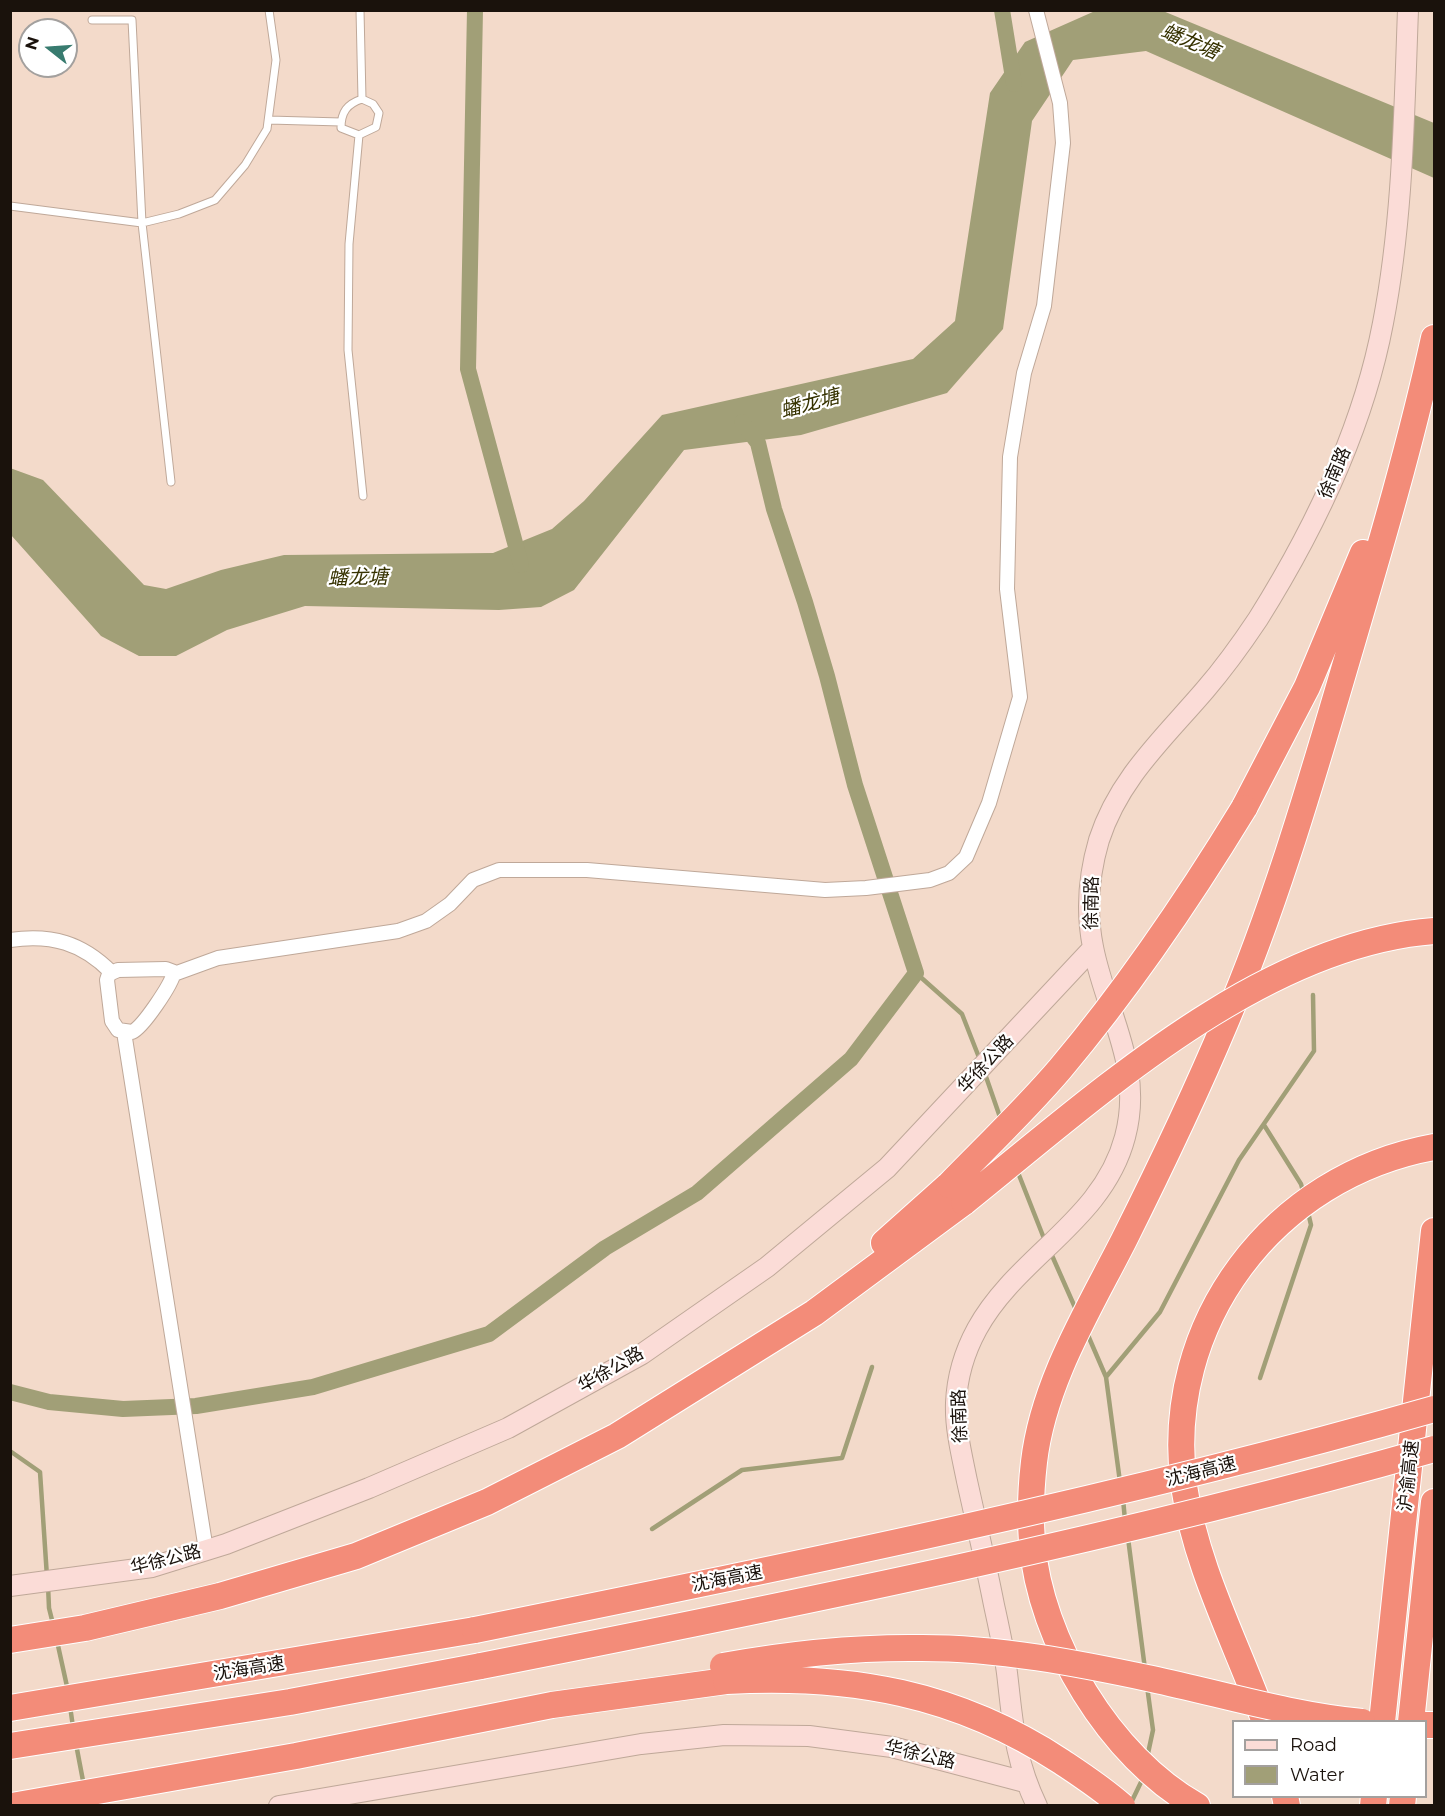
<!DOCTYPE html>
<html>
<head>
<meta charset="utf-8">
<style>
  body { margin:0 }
  #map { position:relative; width:1445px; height:1816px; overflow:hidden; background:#f3daca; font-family:Montserrat,sans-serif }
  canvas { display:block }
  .frame { position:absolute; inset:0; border:12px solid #1a120c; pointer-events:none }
  .legend { position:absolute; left:1232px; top:1720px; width:195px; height:78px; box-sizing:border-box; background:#fff; border:2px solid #a3a09e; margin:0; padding:8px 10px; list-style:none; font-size:18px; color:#1a120c }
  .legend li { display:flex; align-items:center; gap:12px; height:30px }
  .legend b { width:30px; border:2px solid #a3a09e }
  .north { position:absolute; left:18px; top:18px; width:60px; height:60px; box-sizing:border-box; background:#fff; border:2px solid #a3a09e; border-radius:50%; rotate:287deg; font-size:16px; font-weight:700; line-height:24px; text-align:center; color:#1a120c }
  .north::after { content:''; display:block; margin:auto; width:21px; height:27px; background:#387b6f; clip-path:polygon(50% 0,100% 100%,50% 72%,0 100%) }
</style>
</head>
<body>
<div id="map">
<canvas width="1445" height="1816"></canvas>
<div class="frame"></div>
<ul class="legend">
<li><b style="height:8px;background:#fbdcd7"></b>Road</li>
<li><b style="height:16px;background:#a19f77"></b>Water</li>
</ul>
<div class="north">N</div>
</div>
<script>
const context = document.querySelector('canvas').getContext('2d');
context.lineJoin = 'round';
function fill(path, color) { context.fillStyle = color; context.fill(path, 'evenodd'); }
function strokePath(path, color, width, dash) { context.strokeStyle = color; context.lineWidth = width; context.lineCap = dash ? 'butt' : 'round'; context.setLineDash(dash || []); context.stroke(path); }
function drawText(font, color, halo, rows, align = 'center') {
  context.font = font + ' Montserrat,"Noto Sans SC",sans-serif'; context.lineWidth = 4.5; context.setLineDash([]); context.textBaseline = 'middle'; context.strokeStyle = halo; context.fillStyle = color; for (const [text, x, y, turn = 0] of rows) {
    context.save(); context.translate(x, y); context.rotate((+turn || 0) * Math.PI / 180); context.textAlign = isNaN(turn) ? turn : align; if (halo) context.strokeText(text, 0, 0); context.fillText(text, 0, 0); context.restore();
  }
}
fill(new Path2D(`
  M1095,11H1163L1434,123V178L1146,51L1073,60L1032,121L1003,329L947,393L801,435L684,450L574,590L541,607L499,610L305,606L227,630L176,656H139L101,636L11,535L10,468L43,480L144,585L166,589L221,570L284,555L493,553L552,529L584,501L662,415L913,359L955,321L990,93L1025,42Z`), '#a19f77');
strokePath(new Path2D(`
  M916,973L962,1014L980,1060
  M984,1071L1001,1120
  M1264,1125L1301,1184L1304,1195
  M1017,1170L1045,1241
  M1050,1251L1077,1312
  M1087,1333L1106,1377L1120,1482
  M1106,1377L1160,1312L1239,1160L1314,1051L1313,995
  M1260,1378L1311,1225L1308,1212
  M10,1451L40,1472L47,1577
  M1123,1499L1125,1520
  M652,1529L742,1470L842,1458L872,1367
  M1128,1538L1145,1669
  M48,1585L49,1608L53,1624
  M57,1641L68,1691
  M70,1706L73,1727
  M76,1744L84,1786
  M1147,1758L1153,1730L1147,1686
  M1130,1805L1143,1778`), '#a19f77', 4.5);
strokePath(new Path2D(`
  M475,10L468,369L521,565
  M1002,10L1014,84
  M10,1392L49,1402L123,1409L196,1406L313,1387L489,1334L605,1248L697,1193L851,1059L916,973L855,785L827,676L805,602L774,509L758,443L742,422`), '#a19f77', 16);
const lane = new Path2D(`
  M360,10L362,99L373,104L379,113L376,127L359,135L349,244L348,350L363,496
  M92,20H132L142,223L171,482
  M269,120L341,122
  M359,135L341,128C341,112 347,104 362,99
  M10,206L142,223L179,214L215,200L245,165L267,129L276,60L269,10`);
const street = new Path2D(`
  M10,940C52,934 82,943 111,972
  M166,969L174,972C172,984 143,1027 132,1032L118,1030L112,1021L107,980L109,974L118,970Z
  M174,974L218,958L398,931L426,921L450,904L473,880L499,870H587L825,890L866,888L930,880L949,873L966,857L989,803L1020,697L1007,589L1010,457L1024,373L1044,306L1063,143L1060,103L1036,10
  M124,1032L206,1550`);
const secondary = new Path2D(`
  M10,1586L152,1567L226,1544L369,1488L508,1428L642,1354L767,1267L887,1168L1093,948
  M279,1806L641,1744L724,1735L809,1736L892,1747L1025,1782
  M1037,1806C1014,1758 1013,1723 1007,1673C1004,1650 999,1628 994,1605C986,1564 976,1522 967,1481C962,1456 955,1429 956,1403C957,1378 965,1351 977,1329C1017,1256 1103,1221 1125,1137C1144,1066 1106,1014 1093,947C1086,912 1089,874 1099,840C1119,778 1164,738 1205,690C1224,668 1242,643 1258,619C1315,528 1363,429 1383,323C1403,220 1404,115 1408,10`);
const highway = new Path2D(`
  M1244,808L1307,687L1363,553
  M884,1243L949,1185
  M10,1640L85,1628L220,1596L356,1556L487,1502L617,1436L814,1313L964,1202
  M10,1708L475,1630
  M1265,1722C1237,1644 1196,1568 1184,1486C1162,1323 1274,1176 1434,1147
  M1382,1722L1434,1231
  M1411,1722L1434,1502
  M1426,1725H1434
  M10,1746L290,1702L481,1666
  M1285,1796L1287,1806
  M12,1806L296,1756L552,1705L726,1681
  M1197,1806C1110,1757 1040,1641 1032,1542C1030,1516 1031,1488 1034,1462C1043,1383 1089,1309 1124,1240C1160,1168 1195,1095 1226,1021C1272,913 1306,799 1339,687C1373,571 1408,456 1434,338
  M1373,1806L1374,1796
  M1402,1806L1403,1796`);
strokePath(lane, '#bfa899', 9);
strokePath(street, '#bfa899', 16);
strokePath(secondary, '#bfa899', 22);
strokePath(highway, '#fff', 28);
strokePath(lane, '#fff', 7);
strokePath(street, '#fff', 14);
strokePath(secondary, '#fbdcd7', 20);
strokePath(highway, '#f38c79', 26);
const highwayBridge = new Path2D(`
  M949,1185C986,1147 1025,1110 1060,1069C1129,987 1188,900 1244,808
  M964,1202C1095,1097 1260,944 1434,931
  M475,1630C797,1565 1119,1499 1434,1409
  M481,1666C801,1603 1121,1538 1434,1449
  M723,1666C789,1654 855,1647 922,1648C999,1648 1077,1663 1152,1679C1222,1694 1290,1715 1362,1722
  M726,1681C850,1674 957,1693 1062,1762C1083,1776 1103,1789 1122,1806`);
strokePath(highwayBridge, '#fff', 28, []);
strokePath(highwayBridge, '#f38c79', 26);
drawText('18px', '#1a120c', '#fff', [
  ["徐南路",1335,473,-67],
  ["徐南路",1092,903,-89],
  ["华徐公路",986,1064,-47],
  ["华徐公路",611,1370,-30],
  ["徐南路",960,1416,-92],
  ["沈海高速",1201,1472,-14],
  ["沪渝高速",1409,1476,-84],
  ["华徐公路",166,1560,-14],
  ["沈海高速",727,1579,-11],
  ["沈海高速",249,1669,-9],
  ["华徐公路",920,1755,13]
]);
drawText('italic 20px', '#363200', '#fff', [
  ["蟠龙塘",1190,42,23],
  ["蟠龙塘",810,404,-15],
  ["蟠龙塘",358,578,-1]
]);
</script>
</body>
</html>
